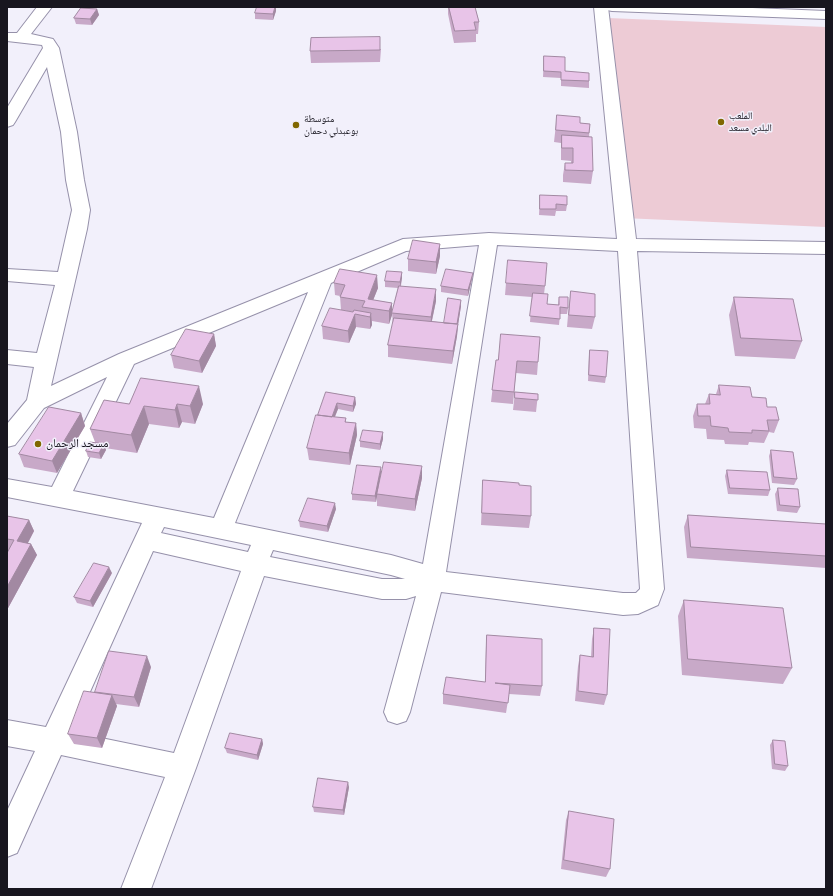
<!DOCTYPE html>
<html>
<head>
<meta charset="utf-8">
<style>
  body { margin:0 }
  #map { position:relative; width:833px; height:896px; overflow:hidden; background:#f2f0fb; font-family:Manrope,sans-serif }
  canvas { display:block }
  .frame { position:absolute; inset:0; border:8px solid #18161f; pointer-events:none }
</style>
</head>
<body>
<div id="map">
<canvas width="833" height="896"></canvas>
<div class="frame"></div>
</div>
<script>
const context = document.querySelector('canvas').getContext('2d');
context.lineJoin = 'round';
function fill(path, color) { context.fillStyle = color; context.fill(path, 'evenodd'); }
function strokePath(path, color, width, dash) { context.strokeStyle = color; context.lineWidth = width; context.lineCap = dash ? 'butt' : 'round'; context.setLineDash(dash || []); context.stroke(path); }
function drawText(font, color, halo, rows, align = 'center') {
  context.font = font + ' Manrope,"Noto Naskh Arabic",sans-serif'; context.lineWidth = 3; context.setLineDash([]); context.textBaseline = 'middle'; context.strokeStyle = halo; context.fillStyle = color; for (const [text, x, y, turn = 0] of rows) {
    context.save(); context.translate(x, y); context.rotate((+turn || 0) * Math.PI / 180); context.textAlign = isNaN(turn) ? turn : align; if (halo) context.strokeText(text, 0, 0); context.fillText(text, 0, 0); context.restore();
  }
}
fill(new Path2D(`
  M608,18L826,27V227L623,218Z`), '#edcbd5');
const minor = new Path2D(`
  M37,7H52L31,34L53,39L59,48L77,132L84,180L90,210L87,229L51,386L119,354L403,239L489,233L617,239L594,7H608L636,239L826,242V254L637,251L664,589L658,605L638,614L623,615L441,592L410,712L406,721L397,724L388,721L384,712L416,596L406,599H382L264,576L196,768L151,889H121L165,777L61,755L17,853L7,857V811L35,751L7,746V720L46,727L142,523L7,497V479L52,487L107,377L44,408L15,445L7,447V424L27,400L34,367L7,364V350L37,353L55,285L7,281V269L58,272L72,210L66,180L61,132L47,67L15,122L13,125L7,127V108L43,48L42,45L7,41V33H17ZM479,245L423,564L391,555L235,523L331,283L406,251ZM497,245L618,251L640,589L636,593H623L446,572ZM308,292L214,518L73,491L134,364ZM164,527L251,545L248,552L161,533ZM273,550L391,575L405,579H382L270,557ZM153,551L241,571L174,753L72,732Z`);
const primary = new Path2D(`
  M605,7H728L826,11V19L612,11L607,10Z`);
strokePath(minor, '#9691aa', 2);
strokePath(primary, '#9691aa', 2);
fill(minor, '#fff');
fill(primary, '#fff');
fill(new Path2D(`
  M81,7H109L87,9H97L99,15L92,25L76,24L74,18L81,8Z
  M448,7H475L479,22L478,34H476V42L454,43L448,14Z
  M276,11L273,20L255,19V13Z
  M381,49L380,62L311,63L310,51Z
  M544,56L565,71L589,81V88L561,86V78L543,77Z
  M557,115L580,123L590,124L589,137L593,171L591,184L563,182V175L565,163H571V161L561,160V143L554,142Z
  M540,195L567,205L566,211H556L555,216L539,215Z
  M440,244V256L436,274L408,271V259Z
  M402,272V278L401,286L436,301L432,321L444,323L461,300V306L458,325L457,336L452,364L388,357V345L393,324L392,313L398,288L385,287V281Z
  M473,273L472,279L468,296L441,292V286Z
  M334,283L378,288L373,300L392,303V315L389,324L372,321V325L370,329L356,327L349,343L323,339L322,326L353,312L341,310L340,296L335,295Z
  M506,283L545,286L544,294L547,304L558,305L559,297L568,308L567,314H560L559,325L530,322L532,297L505,295Z
  M571,291L595,317L592,329L567,327L569,304Z
  M734,297L802,341L795,359L735,356L729,315Z
  M214,334L216,346L202,373L174,368L171,355Z
  M590,350L606,377L605,383L588,381L589,356Z
  M496,360L538,362L537,375L516,373L513,404L491,402Z
  M719,385L752,397L767,407L779,420L774,433L769,432L764,443L749,442L748,445L725,444L724,440L707,439L706,429L694,428L693,416L697,404H705L709,394H716Z
  M326,392L355,397L356,404L353,412L338,409L335,417L346,418V422L356,423L357,435L350,465L309,460L307,448L318,415Z
  M515,392L538,394L536,412L513,410Z
  M129,404H203L195,424L182,422L179,428L149,424L137,453L105,448L106,450L101,459L88,457L86,451L95,442L90,429Z
  M81,413L85,426L57,473L24,467L19,454Z
  M383,439L380,450L360,447V441Z
  M771,450L797,479L794,485L772,483L769,456Z
  M727,470L770,490L768,496L728,494L725,476Z
  M381,473L378,487L422,478L415,511L377,506V496L376,502L352,500V494Z
  M483,480L519,485L531,516L529,528L481,525Z
  M778,488L800,507L797,513L777,511L775,494Z
  M336,509L328,532L300,527L299,521Z
  M688,515L826,524V568L687,558L684,527Z
  M7,516L29,520L34,531L28,543L31,544L37,555L7,610V553L8,550H7Z
  M112,573L93,607L77,603L74,597Z
  M684,600L792,668L783,684L682,675L678,616Z
  M594,628L607,695L604,705L575,701L578,666L580,655L591,657L592,639Z
  M487,635L542,686L540,696L509,694L506,713L443,704V694L485,682L486,646Z
  M151,667L139,707L116,704L117,706L102,748L74,744L68,734L95,693V692Z
  M262,739L263,744L258,760L227,753L225,748Z
  M773,740L788,766L785,771L772,769L770,745Z
  M349,787L344,815L314,812L313,807Z
  M569,811L610,869L606,877L561,869L566,820Z`), '#c8a9c8');
fill(new Path2D(`
  M275,7H276V11L273,20V14Z
  M97,9L99,15L92,25L90,19Z
  M440,244V256L436,274V262Z
  M402,272V278L400,288V282Z
  M473,273L472,279L468,296V290Z
  M377,275L378,288L370,308L368,299Z
  M436,289V301L430,329L431,317Z
  M461,300V306L458,325L457,336L452,364L453,351Z
  M392,303V315L389,324V311Z
  M371,313L372,325L370,329V317Z
  M355,314L356,327L349,343L348,331Z
  M214,334L216,346L202,373L199,361Z
  M199,386L203,404L195,424L190,406Z
  M355,397L356,404L353,412V406Z
  M337,403L338,409L332,423V417Z
  M177,404L182,422L179,428L175,410Z
  M144,406L149,424L137,453L131,435Z
  M81,413L85,426L57,473L52,461Z
  M356,423L357,435L350,465L349,453Z
  M383,432V439L380,450V444Z
  M104,444L106,450L101,459L99,453Z
  M422,466V478L415,511V499Z
  M381,467V473L376,502L375,496Z
  M335,503L336,509L328,532L327,526Z
  M29,520L34,531L23,552L17,541Z
  M31,544L37,555L7,610V587Z
  M109,567L112,573L93,607L90,601Z
  M147,656L151,667L139,707L134,697Z
  M112,695L117,706L102,748L97,738Z
  M262,739L263,744L258,760L257,755Z
  M348,782L349,787L344,815L343,810Z`), '#a289a2');
const building = new Path2D(`
  M257,7H275L273,14L255,13Z
  M449,7H475L479,22H474L476,30L455,31Z
  M81,8L97,9L90,19L74,18Z
  M380,37V50L310,51L311,38Z
  M544,56L565,57V71L589,73V81L561,80V72L544,71Z
  M557,115L580,117V123L590,124L589,133L556,130Z
  M562,135L592,137L593,171L565,170V163H573V148H562Z
  M540,195L567,196V205L556,204V209H540Z
  M413,240L440,244L436,262L408,259Z
  M508,260L547,263L545,286L506,283Z
  M340,269L377,275L368,299L392,303L389,311L362,307L365,301L340,297L345,285L334,283Z
  M446,269L473,273L468,290L441,286Z
  M387,271L402,272L400,282L385,281Z
  M399,286L436,289L431,317L392,313Z
  M571,291L595,294V317L569,315Z
  M533,293L548,294L547,304L559,305V297H568V308L560,307V319L530,316Z
  M734,297L793,299L802,341L741,338Z
  M448,298L461,300L457,324L444,323Z
  M330,308L353,312L354,310L371,313L370,317L355,314L348,331L322,326Z
  M394,318L458,324L453,351L388,345Z
  M186,329L214,334L199,361L171,355Z
  M501,334L540,337L538,362L517,361L514,392L492,390L496,360H498Z
  M590,350L608,351L606,377L589,375Z
  M141,378L199,386L190,406L177,404L175,410L144,406L131,435L90,429L104,400L129,404Z
  M719,385L750,387L752,397L766,398L767,407H776L779,420H767L769,431L752,430V433L729,432L728,428L711,426L710,416H698L697,404H710L709,394L720,395Z
  M326,392L355,397L353,406L337,403L332,417L318,415Z
  M515,392L538,394V400L515,398Z
  M49,407L81,413L52,461L19,454Z
  M316,415L346,418L345,422L356,423L349,453L307,448Z
  M363,430L383,432L380,444L360,441Z
  M90,442L104,444L99,453L86,451Z
  M771,450L793,452L797,479L774,477Z
  M384,462L422,466L415,499L377,494Z
  M357,465L381,467L375,496L352,494Z
  M727,470L767,472L770,490L730,488Z
  M483,480L519,483V485L531,486V516L482,513Z
  M778,488L798,489L800,507L780,505Z
  M308,498L335,503L327,526L299,521Z
  M688,515L826,524V556L691,547Z
  M7,516L29,520L17,541L31,544L7,587V553L14,540L7,539Z
  M94,563L109,567L90,601L74,597Z
  M684,600L783,608L792,668L688,659Z
  M594,628L610,629L607,695L578,691L580,655L593,657Z
  M487,635L542,639V686L495,683L510,685L508,703L443,694L446,677L485,682Z
  M109,651L147,656L134,697L95,692Z
  M84,691L112,695L97,738L68,734Z
  M230,733L262,739L257,755L225,748Z
  M773,740L785,741L788,766L775,764Z
  M318,778L348,782L343,810L313,807Z
  M569,811L614,819L610,869L564,860Z`);
fill(building, '#e8c4e8');
strokePath(building, '#a289a2', 1);
for (const [x, y, r, color] of [
  [721,122,4,"#806700"],
  [296,125,4,"#806700"],
  [38,444,4,"#806700"]
]) { const dot = new Path2D(); dot.arc(x, y, r, 0, 2 * Math.PI); context.fillStyle = color; context.fill(dot); strokePath(dot, '#f2f0fb', 1.5); }
drawText('10px', '#18161f', '#f2f0fb', [
  ["الملعب",729,116],
  ["البلدي مسعد",729,128],
  ["متوسطة",304,119],
  ["بوعبدلي دحمان",304,131]
], 'left');
drawText('12px', '#18161f', '#f2f0fb', [
  ["مسجد الرحمان",46,444]
], 'left');
</script>
</body>
</html>
